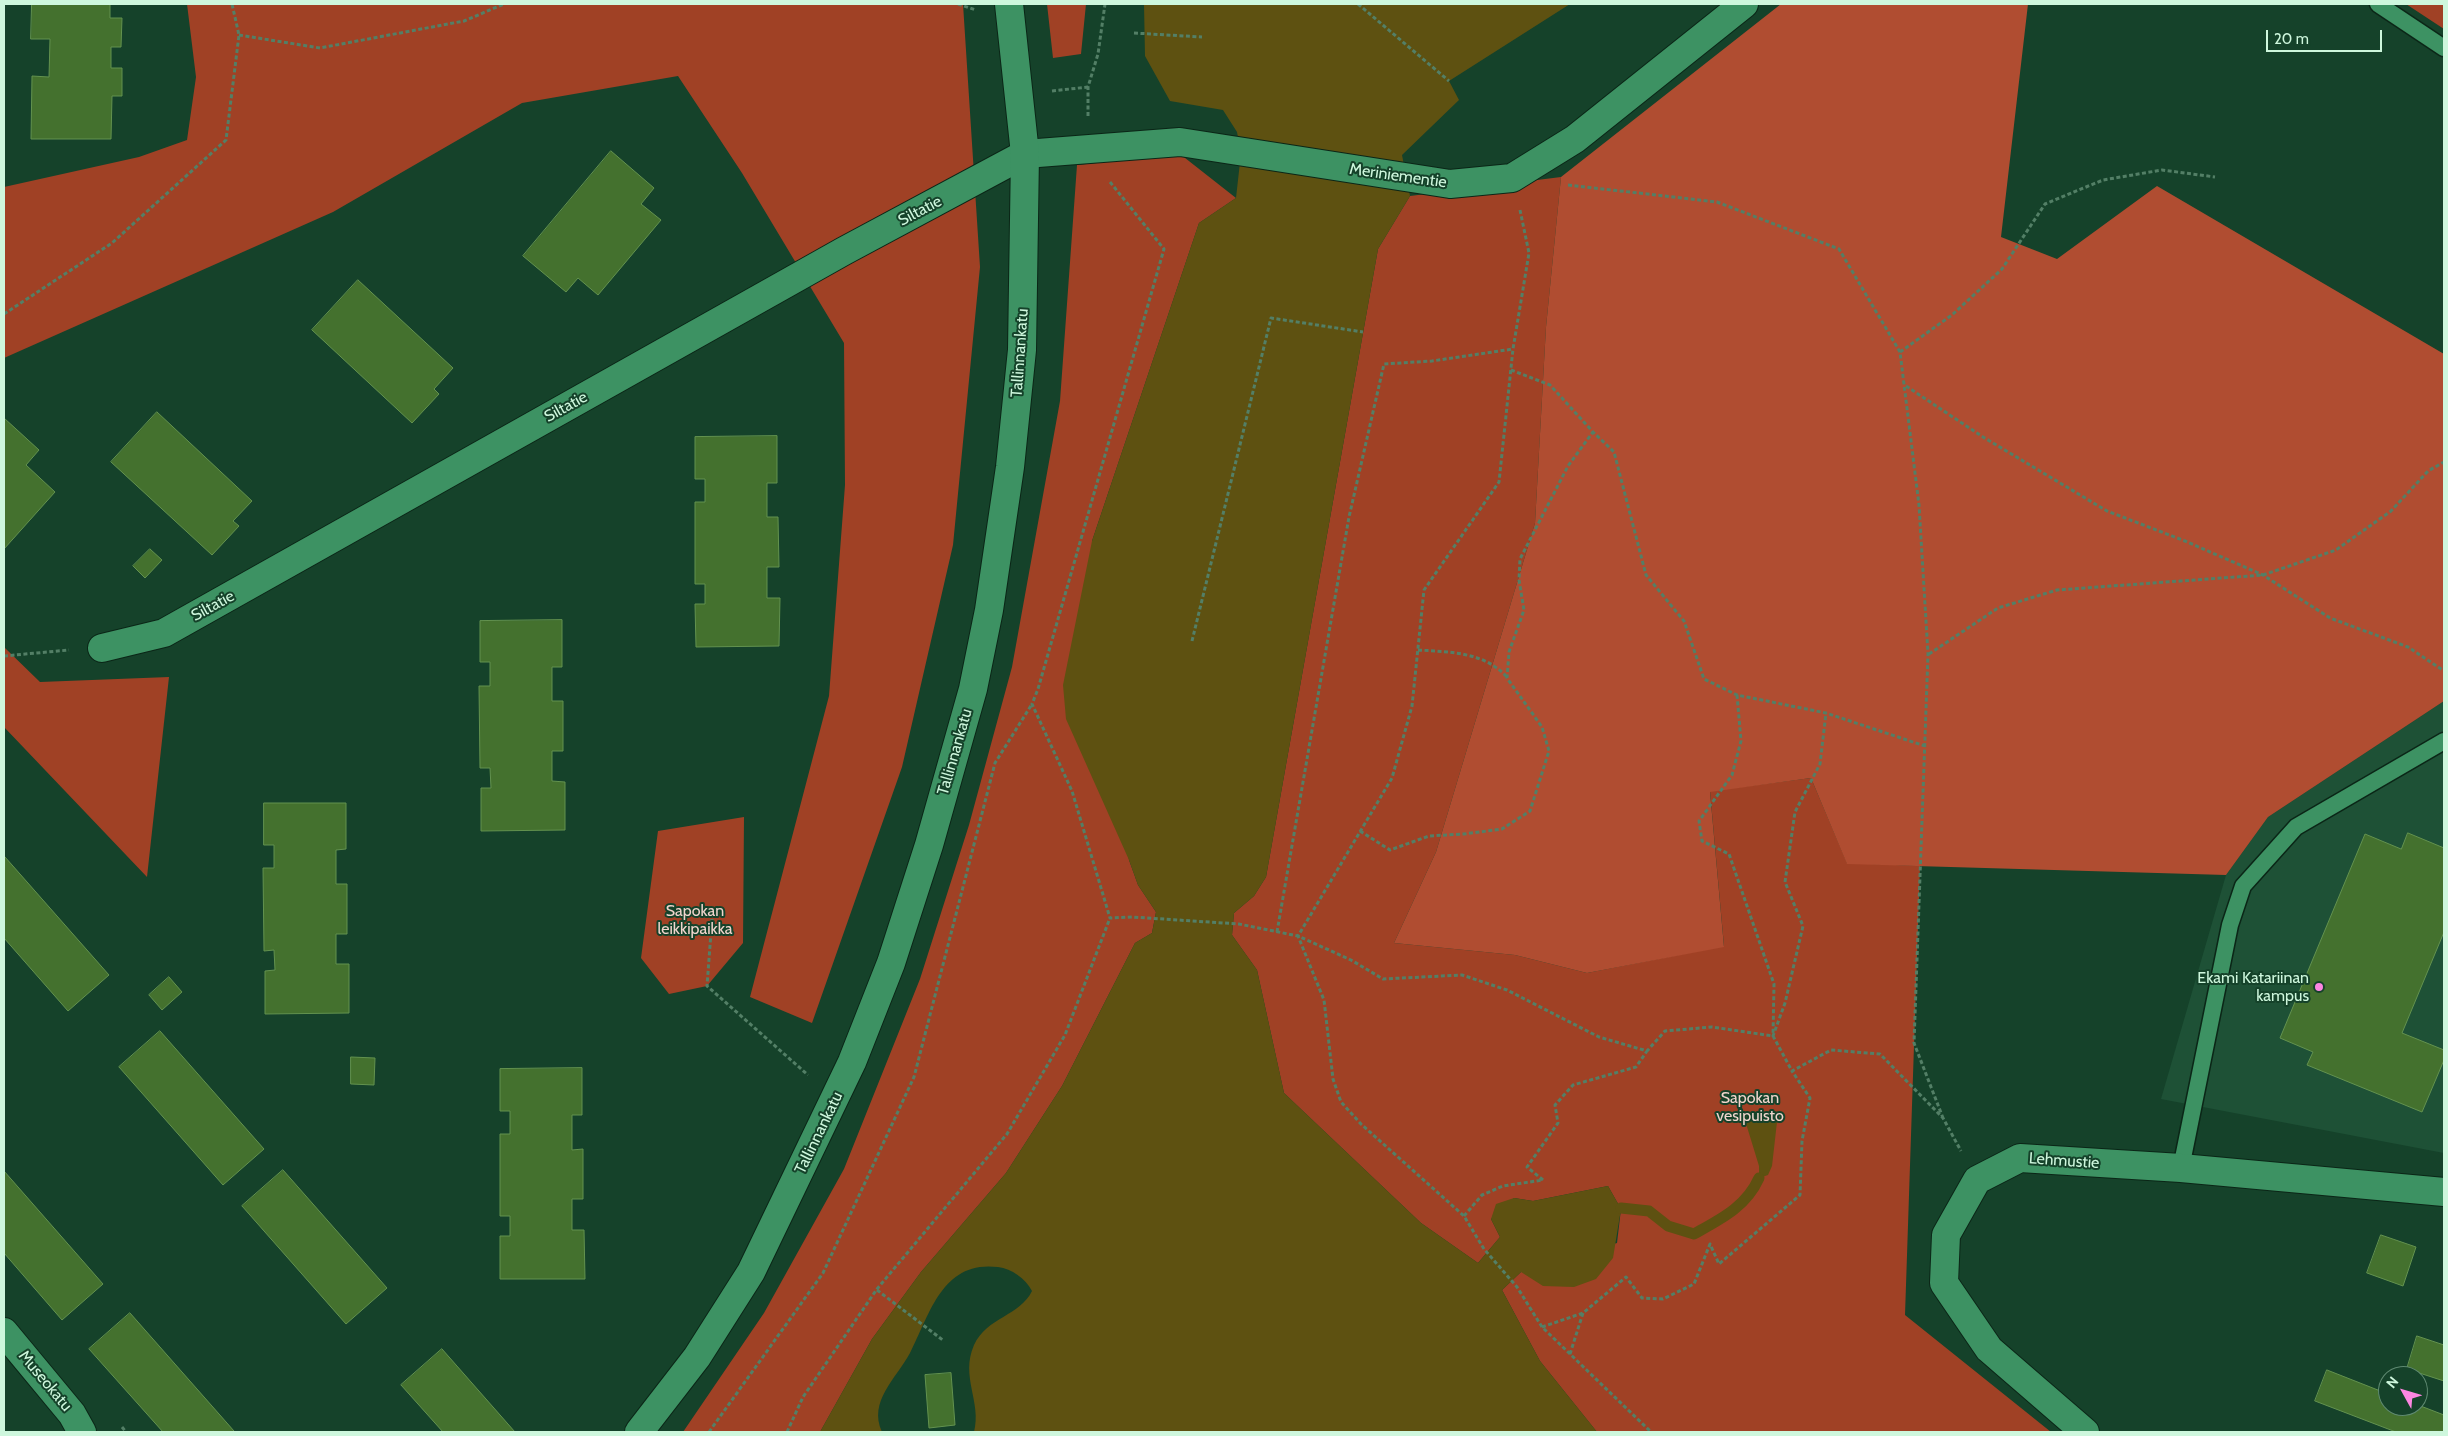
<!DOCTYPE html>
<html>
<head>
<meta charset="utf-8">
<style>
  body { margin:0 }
  #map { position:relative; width:2448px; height:1436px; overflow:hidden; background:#15422a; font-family:Cabin,sans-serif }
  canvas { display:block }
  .frame { position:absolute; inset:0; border:5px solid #cef7dd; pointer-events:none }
  .north { position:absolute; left:2378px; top:1366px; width:50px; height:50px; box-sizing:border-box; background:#15422a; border:1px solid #5f8a72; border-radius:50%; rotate:309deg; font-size:14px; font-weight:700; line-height:20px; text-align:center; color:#cef7dd }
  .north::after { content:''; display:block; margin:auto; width:18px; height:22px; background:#fd86e1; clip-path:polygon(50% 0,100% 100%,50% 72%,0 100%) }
  .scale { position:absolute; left:2266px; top:30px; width:116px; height:22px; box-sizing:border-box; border:2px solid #cef7dd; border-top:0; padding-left:6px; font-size:15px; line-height:18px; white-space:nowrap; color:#cef7dd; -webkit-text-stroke:4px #15422a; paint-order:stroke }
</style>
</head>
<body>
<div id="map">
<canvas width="2448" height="1436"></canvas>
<div class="frame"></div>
<div class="north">N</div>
<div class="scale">20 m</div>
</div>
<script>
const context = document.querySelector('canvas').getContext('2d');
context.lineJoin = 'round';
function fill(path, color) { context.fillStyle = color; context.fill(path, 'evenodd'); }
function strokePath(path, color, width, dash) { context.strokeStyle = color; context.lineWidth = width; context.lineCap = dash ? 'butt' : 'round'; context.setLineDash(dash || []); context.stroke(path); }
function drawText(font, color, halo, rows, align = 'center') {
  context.font = font + ' Cabin,sans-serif'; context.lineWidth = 4; context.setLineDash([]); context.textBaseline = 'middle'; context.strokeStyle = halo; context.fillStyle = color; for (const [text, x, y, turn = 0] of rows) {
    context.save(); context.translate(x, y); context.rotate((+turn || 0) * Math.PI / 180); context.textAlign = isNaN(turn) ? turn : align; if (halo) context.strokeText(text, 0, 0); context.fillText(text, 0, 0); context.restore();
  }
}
fill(new Path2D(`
  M2444,701V1153L2161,1099L2226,875L2268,817Z`), '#1e5136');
fill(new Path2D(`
  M187,4H963L980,267L953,545L902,767L812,1023L750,997L829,696L845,485L844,343L742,173L678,76L522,103L333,212L4,358V187L139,157L187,140L196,77Z
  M1047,4H1086L1081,54L1053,58Z
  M2406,4H2444V29Z
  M1180,154L1236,198L1199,223L1092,541L1129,860L1138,885L1156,912L1152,933L1135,943L1062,1086L1006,1173L921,1272L872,1339L820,1432H683L764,1313L844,1169L920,979L969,825L1012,667L1060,401L1077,165Z
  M1561,177L1546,327L1535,523L1436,852L1394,943L1515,955L1587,973L1724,946L1710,791L1811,778L1847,863L1920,866L1905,1315L2051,1432H1597L1540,1361L1502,1290L1521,1272L1617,1243L1621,1209L1608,1186L1533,1201L1514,1198L1491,1219L1500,1237L1478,1263L1421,1223L1284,1093L1257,970L1232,935L1234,913L1254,896L1266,877L1378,249L1410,196Z
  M4,647L40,682L169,677L147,877L4,727Z
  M744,817L743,943L707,986L669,994L641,958L658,831Z`), '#a04125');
fill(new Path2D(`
  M1781,4H2028L2001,237L2057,259L2157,186L2444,354V701L2268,817L2226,875L1847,864L1811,778L1710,792L1724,947L1587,973L1515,955L1394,943L1436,852L1535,523L1546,327L1561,177Z`), '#b04d31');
fill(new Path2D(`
  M1144,4H1570L1449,81L1459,100L1402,155L1410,196L1378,249L1266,877L1254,896L1234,913L1232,935L1257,970L1284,1093L1421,1223L1478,1263L1500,1237L1491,1219L1496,1204L1514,1198L1533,1201L1608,1186L1621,1209L1613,1258L1596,1279L1574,1287L1543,1286L1521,1272L1502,1290L1540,1361L1597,1432H974C982,1402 960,1377 974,1345C987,1317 1020,1316 1032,1291C1025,1278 1012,1269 998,1267C942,1260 930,1314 910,1353C896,1379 868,1401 882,1432H820L872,1339L921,1272L1006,1173L1062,1086L1135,943L1152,933L1156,912L1138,885L1129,860L1066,719L1063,685L1092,541L1199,223L1236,198L1241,153L1237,132L1223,110L1170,101L1145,56Z
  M1778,1113L1772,1166L1768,1175L1759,1178V1166L1744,1117Z`), '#5e5111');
strokePath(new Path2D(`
  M1621,1208L1649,1211L1668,1226L1694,1234C1721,1219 1746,1207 1759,1178`), '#5e5111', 11);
const building = new Path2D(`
  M32,4H110V18H122L121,47H111V68H122V96H112L111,139H31L32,76L49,77L50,39H31Z
  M611,151L654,188L641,204L661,220L598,295L578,278L566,292L523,256Z
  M358,280L453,368L434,389L439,394L412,423L312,330Z
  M157,412L252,501L233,521L239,526L212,555L111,462Z
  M4,418L39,450L26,465L55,492L4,549Z
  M777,436V483H767V517H778L779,567H767V598H780L779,646L696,647L695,604H705V584H695V502H705V479H695V437Z
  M150,549L162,560L145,578L133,566Z
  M562,620V667H552V701H563V751H552V781L565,782V830L481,831V788H491L490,768H480L479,686H490V662H480V621Z
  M264,803H346V849L336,850V884H347V934H336V964H349V1013L265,1014V971L275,970L274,950L264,951L263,868H274V845H264Z
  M2408,833L2444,848V932L2402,1033L2444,1050V1060L2422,1112L2307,1065L2313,1052L2280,1038L2365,834L2401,849Z
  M5,857L109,975L68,1011L4,938Z
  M169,977L182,992L162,1010L149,995Z
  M160,1031L264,1149L223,1185L119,1067Z
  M351,1057L375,1058L374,1085L351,1084Z
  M582,1068V1115H572V1150L583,1149V1199H572V1230H584L585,1279H500V1236H510V1216H500V1134H510V1111H500V1069Z
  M283,1170L387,1288L346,1324L242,1206Z
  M4,1171L103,1284L62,1320L4,1253Z
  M2381,1235L2416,1247L2403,1286L2367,1273Z
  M130,1313L234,1431L232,1432H163L89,1349Z
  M2417,1336L2444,1345V1381L2407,1369Z
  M442,1349L515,1432H443L401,1385Z
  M2327,1370L2388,1394V1406L2418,1405L2444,1415V1432H2396L2315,1401Z
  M951,1373L955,1425L929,1428L925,1375Z`);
fill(building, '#44712e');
strokePath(building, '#63924f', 1);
const service = new Path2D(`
  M2378,4L2444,48
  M2181,1168L2230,925L2243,886L2296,827L2444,741`);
const minor = new Path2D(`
  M102,648L164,633L844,251L1025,154L1180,142L1450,184L1512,178L1575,139L1744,4
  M4,1332L72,1414L82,1432
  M2085,1432L1989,1349L1944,1283L1946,1235L1977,1180L2020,1158L2181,1168L2444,1192`);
const tertiary = new Path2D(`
  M639,1432L697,1357L751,1272L852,1062L891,963L929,845L973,689L989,610L1010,467L1022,350L1025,154L1009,4`);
strokePath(service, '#0b2617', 19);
strokePath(minor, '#0b2617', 30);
strokePath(tertiary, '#0b2617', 30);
strokePath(new Path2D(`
  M958,4L976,10
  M1358,4L1449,81
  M1134,33L1202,37
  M239,35L320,48L464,21L504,4
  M1052,91L1088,87
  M1088,116V87L1098,54L1105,4
  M1110,182L1164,249L1038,689L1032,704L1072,791L1110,918L1132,917L1239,924L1298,936L1351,960L1383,979L1462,975L1507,990L1599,1037L1647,1051L1665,1031L1712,1027L1773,1036L1792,1071L1831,1050L1880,1054L1943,1118L1961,1151
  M1568,185L1717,202L1839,249L1900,352L1919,505L1928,654L1914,1043L1943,1118
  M1520,210L1529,253L1513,349L1499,482L1424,590L1412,706L1392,778L1298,936L1324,1000L1333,1079L1341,1102L1361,1124L1464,1216L1484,1249L1517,1287L1542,1327L1651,1432
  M4,314L112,243L226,140L239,35L232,4
  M1900,352L1952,315L2002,269L2045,204L2103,180L2162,170L2215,177
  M1511,370L1550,385L1593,432L1614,452L1646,575L1684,621L1704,679L1737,695L1826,713L1925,746
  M1906,386L1983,437L2107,511L2185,541L2263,575L2330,618L2408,647L2444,671
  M1192,641L1271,318L1363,332
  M1418,650C1451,652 1484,652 1507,677
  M1929,654L1998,608L2057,590L2263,575L2336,550L2391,511L2428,471L2444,462
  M4,656L69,650
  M1737,695L1741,741L1732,775L1699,821L1702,841L1729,854L1774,984L1773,1036L1785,1003L1803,926L1785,882L1795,812L1820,764L1826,713
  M1360,831L1390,850L1429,836L1464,834L1502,829L1530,811L1549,751L1542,727L1507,678L1509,652L1524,610L1519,580L1520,559L1568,466L1593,432
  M712,919L707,986L808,1075
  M1277,932L1349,517L1384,364L1432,361L1513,349
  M1543,1180L1527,1167L1558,1123L1555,1105L1573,1085L1636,1067L1647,1051
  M1464,1216L1482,1195L1503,1186L1543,1180
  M877,1290L944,1341
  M1542,1327L1583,1313L1626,1277L1642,1298L1663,1299L1694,1284L1710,1244L1719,1264L1800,1195L1802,1141L1810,1098L1792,1071
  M1570,1354L1583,1313
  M122,1427L126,1432
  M709,1432L823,1273L914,1077L995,763L1032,704
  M787,1432L803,1397L877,1289L1007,1134L1065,1035L1110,918`), '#537f66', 3, [4, 2.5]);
strokePath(service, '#3d9263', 16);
strokePath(minor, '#3d9263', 28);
strokePath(tertiary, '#3d9263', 28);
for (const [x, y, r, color] of [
  [2319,987,5,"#fd86e1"]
]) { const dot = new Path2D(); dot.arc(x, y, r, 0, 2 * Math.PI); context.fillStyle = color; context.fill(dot); strokePath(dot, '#15422a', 2); }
drawText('16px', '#cef7dd', '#15422a', [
  ["Meriniementie",1398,176,8],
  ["Siltatie",920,211,-28],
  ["Tallinnankatu",1020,353,-86],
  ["Siltatie",566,407,-29],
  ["Siltatie",213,606,-29],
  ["Tallinnankatu",955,752,-74],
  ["Tallinnankatu",819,1133,-64],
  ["Lehmustie",2064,1161,4],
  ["Museokatu",45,1381,50]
]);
drawText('16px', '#f1d5cd', '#15422a', [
  ["Sapokan",695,911],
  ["leikkipaikka",695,929],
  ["Sapokan",1750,1098],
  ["vesipuisto",1750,1116]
]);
drawText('16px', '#cef7dd', '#15422a', [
  ["Ekami Katariinan",2309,978],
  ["kampus",2309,996]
], 'right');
</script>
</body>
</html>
